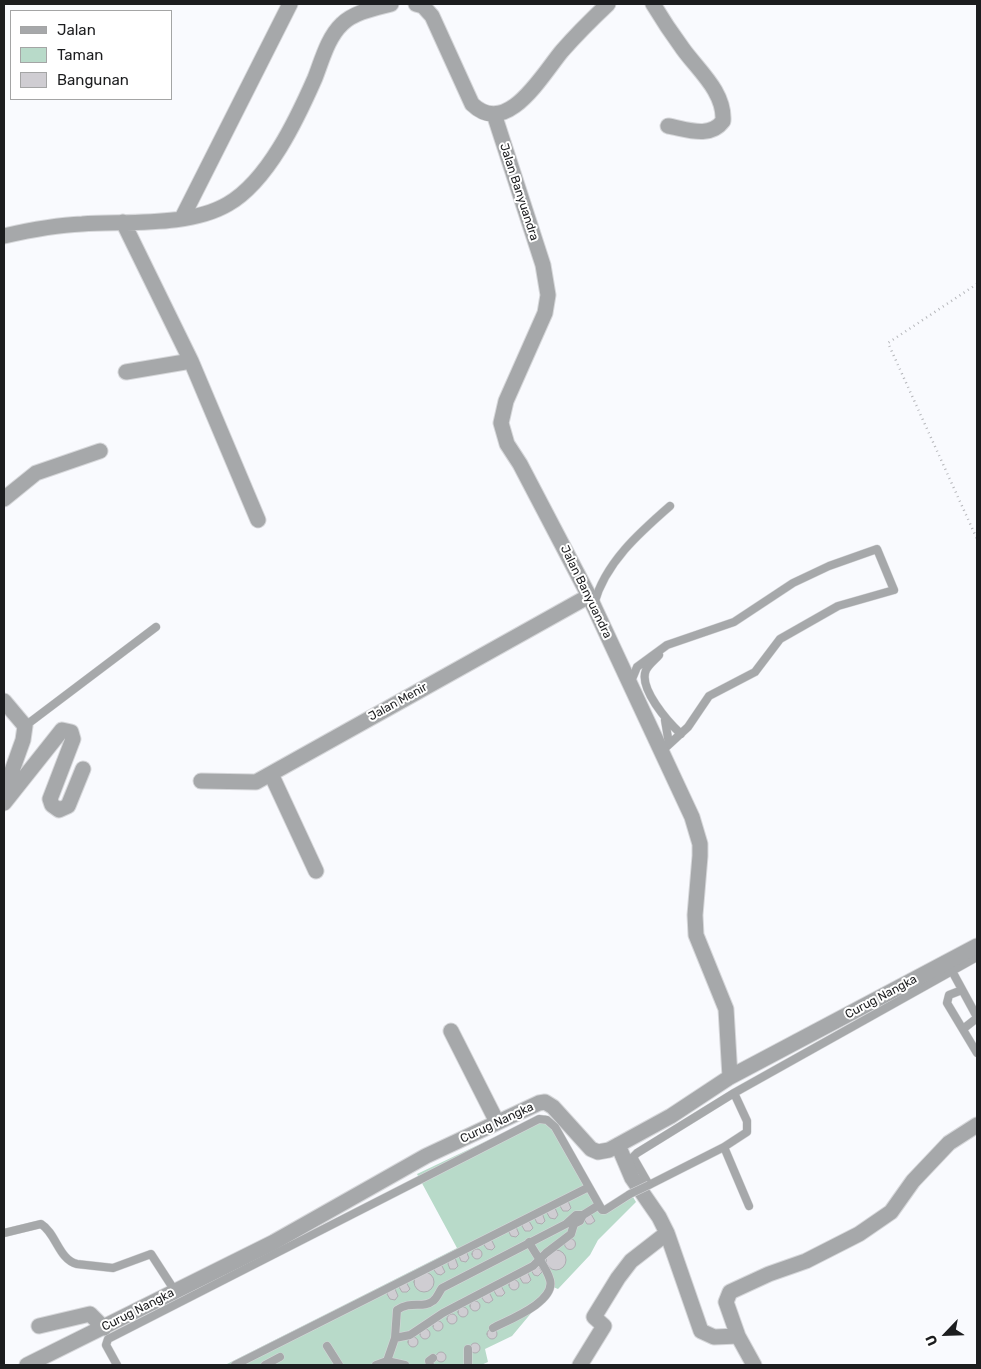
<!DOCTYPE html>
<html>
<head>
<meta charset="utf-8">
<style>
  body { margin:0 }
  #map { position:relative; width:981px; height:1369px; overflow:hidden; background:#f9fafe; font-family:Rubik,sans-serif }
  canvas { display:block }
  .frame { position:absolute; inset:0; border:5px solid #1c1d1f; pointer-events:none }
  .legend { position:absolute; left:10px; top:10px; width:162px; height:90px; box-sizing:border-box; background:#fff; border:1px solid #a4a5a5; margin:0; padding:6px 9px; list-style:none; font-size:15px; color:#1c1d1f }
  .legend li { display:flex; align-items:center; gap:10px; height:25px }
  .legend b { width:25px; border:1px solid #a4a5a5 }
  .north { position:absolute; left:921px; top:1309px; width:50px; height:50px; -webkit-text-stroke:4px #fff; paint-order:stroke; rotate:246deg; font-size:14px; font-weight:700; line-height:20px; text-align:center; color:#1c1d1f }
  .north::after { content:''; display:block; margin:auto; width:18px; height:22px; background:#1c1d1f; clip-path:polygon(50% 0,100% 100%,50% 72%,0 100%) }
</style>
</head>
<body>
<div id="map">
<canvas width="981" height="1369"></canvas>
<div class="frame"></div>
<ul class="legend">
<li><b style="height:6px;background:#a6a8aa"></b>Jalan</li>
<li><b style="height:14px;background:#b8dac9"></b>Taman</li>
<li><b style="height:14px;background:#cfcdd2"></b>Bangunan</li>
</ul>
<div class="north">U</div>
</div>
<script>
const context = document.querySelector('canvas').getContext('2d');
context.lineJoin = 'round';
function fill(path, color) { context.fillStyle = color; context.fill(path, 'evenodd'); }
function strokePath(path, color, width, dash) { context.strokeStyle = color; context.lineWidth = width; context.lineCap = dash ? 'butt' : 'round'; context.setLineDash(dash || []); context.stroke(path); }
function drawText(font, color, halo, rows, align = 'center') {
  context.font = font + ' Rubik,sans-serif'; context.lineWidth = 4; context.setLineDash([]); context.textBaseline = 'middle'; context.strokeStyle = halo; context.fillStyle = color; for (const [text, x, y, turn = 0] of rows) {
    context.save(); context.translate(x, y); context.rotate((+turn || 0) * Math.PI / 180); context.textAlign = isNaN(turn) ? turn : align; if (halo) context.strokeText(text, 0, 0); context.fillText(text, 0, 0); context.restore();
  }
}
fill(new Path2D(`
  M546,1115L574,1156L604,1210L633,1197L636,1202L598,1240L590,1255L558,1289L553,1287L512,1336L485,1349L488,1362L481,1365H225L457,1248L417,1174L539,1116Z`), '#b8dac9');
const building = new Path2D(`
  M568,1201L571,1208L568,1211H563L560,1206L562,1202Z
  M555,1208L558,1215L555,1219L550,1218L547,1213L549,1210Z
  M542,1213L545,1221L542,1224L537,1223L535,1219L536,1215Z
  M591,1214L595,1221L591,1224H587L584,1219Z
  M529,1221L533,1228L530,1231H525L522,1226L524,1222Z
  M516,1227L519,1234L516,1237L511,1236L509,1232L510,1228Z
  M564.5 1244a5.5 5.5 0 1 1 11 0a5.5 5.5 0 1 1-11 0Z
  M491,1239L495,1247L492,1250L487,1249L484,1245L486,1241Z
  M472 1254a5 5 0 1 1 10 0a5 5 0 1 1-10 0Z
  M546 1260a10 10 0 1 1 20 0a10 10 0 1 1-20 0Z
  M466,1251L469,1258L466,1262L461,1261L459,1256Z
  M455,1258L458,1266L455,1269H450L448,1264L449,1260Z
  M441,1264L445,1272L441,1275L437,1274L434,1270L435,1266Z
  M538,1265L542,1272L538,1276L534,1275L531,1270Z
  M414 1282a10 10 0 1 1 20 0a10 10 0 1 1-20 0Z
  M528,1273L531,1280L528,1283H523L520,1278L522,1274Z
  M509 1285a5 5 0 1 1 10 0a5 5 0 1 1-10 0Z
  M406,1282L410,1289L407,1292H402L399,1287L401,1283Z
  M501,1286L505,1293L502,1296H497L494,1291L496,1287Z
  M395,1289L398,1296L395,1300L390,1299L387,1294L389,1291Z
  M489,1292L493,1300L489,1303L485,1302L482,1298L483,1294Z
  M470 1306a5 5 0 1 1 10 0a5 5 0 1 1-10 0Z
  M458 1312a5 5 0 1 1 10 0a5 5 0 1 1-10 0Z
  M447 1319a5 5 0 1 1 10 0a5 5 0 1 1-10 0Z
  M433 1326a5 5 0 1 1 10 0a5 5 0 1 1-10 0Z
  M487 1334a5 5 0 1 1 10 0a5 5 0 1 1-10 0Z
  M420 1334a5 5 0 1 1 10 0a5 5 0 1 1-10 0Z
  M408 1342a5 5 0 1 1 10 0a5 5 0 1 1-10 0Z
  M470 1348a5 5 0 1 1 10 0a5 5 0 1 1-10 0Z
  M436 1357a5 5 0 1 1 10 0a5 5 0 1 1-10 0Z`);
fill(building, '#cfcdd2');
strokePath(building, '#aeacb1', 1);
const lane = new Path2D(`
  M594,604C605,563 639,533 670,506
  M659,655C656,659 649,664 646,670C638,688 668,722 681,734
  M630,684L637,667L667,645L734,622L793,583L829,566L877,549L894,590L838,606L780,639L755,672L709,696L688,727L663,750
  M665,720L669,744
  M25,726L156,627
  M952,971L977,957
  M962,990L949,995L947,1003L977,1053
  M963,1029L977,1018
  M734,1093L747,1121V1132L724,1147L649,1185L633,1157L637,1153L734,1093L952,971L977,1017
  M724,1147L749,1206
  M583,1215L599,1205
  M571,1220L574,1224L580,1221L583,1215H576L566,1224L442,1288C439,1292 437,1298 433,1301C423,1309 411,1300 397,1310L395,1338L410,1335L443,1313L533,1266L546,1253L571,1234L574,1224
  M4,1233L41,1224C56,1233 59,1260 77,1264L113,1268L151,1254L175,1291
  M493,1328C508,1320 556,1302 550,1280C547,1268 535,1254 529,1242
  M327,1346L339,1365
  M468,1349V1365
  M387,1361L405,1365
  M117,1365L106,1345L108,1339L539,1119L547,1120L555,1127L602,1210H605L630,1194
  M235,1365L589,1187
  M265,1365L280,1357
  M376,1365L387,1361L395,1338
  M430,1365L429,1361L433,1358`);
const street = new Path2D(`
  M416,4L423,6L432,16L472,104C507,138 542,75 562,51C576,35 592,19 608,4
  M653,4C662,19 672,34 683,49C698,70 725,92 723,121C710,139 686,129 668,126
  M494,114L543,265L548,295L545,313L506,401L501,423L507,444L520,464L589,596L692,817L700,844V856L695,915L696,935L726,1009L730,1077
  M182,218L290,4
  M123,222L191,361L258,520
  M4,236C30,230 55,225 82,224C127,221 189,227 228,204C268,181 297,119 315,78C322,60 328,37 342,24C354,12 376,8 391,4
  M126,372L191,361
  M4,499L36,473L100,451
  M4,701L25,726L23,740L4,793
  M271,774L316,871
  M201,781L256,782L589,596
  M4,803L62,730L71,732L73,739L50,799L52,805L59,810L68,806L83,769
  M451,1031L497,1122
  M618,1145L632,1178L659,1217L667,1233L701,1331L714,1337L738,1336L754,1365
  M39,1326L90,1314L104,1328
  M738,1336L726,1302L730,1292L769,1274L806,1261L859,1234L891,1212L913,1181L949,1143L977,1125
  M27,1365L274,1242L426,1156L539,1103L545,1102L553,1107L591,1149L598,1152L609,1150L671,1116L730,1077L977,946
  M580,1365L604,1326L594,1317L618,1278L631,1261L667,1233`);
strokePath(lane, '#d6d7da', 9);
strokePath(street, '#d6d7da', 17);
strokePath(new Path2D(`
  M977,284L888,343L977,539`), '#b6b7bb', 2.5, [1, 4]);
strokePath(lane, '#a6a8aa', 8);
strokePath(street, '#a6a8aa', 15);
const laneBridge = new Path2D(`
  M630,1194L649,1185`);
strokePath(laneBridge, '#d6d7da', 9, []);
strokePath(laneBridge, '#a6a8aa', 8);
drawText('12px', '#1c1d1f', '#fff', [
  ["Jalan Banyuandra",519,192,72],
  ["Jalan Banyuandra",586,592,64],
  ["Jalan Menir",398,702,-29],
  ["Curug Nangka",881,997,-28],
  ["Curug Nangka",497,1123,-25],
  ["Curug Nangka",138,1310,-27]
]);
</script>
</body>
</html>
